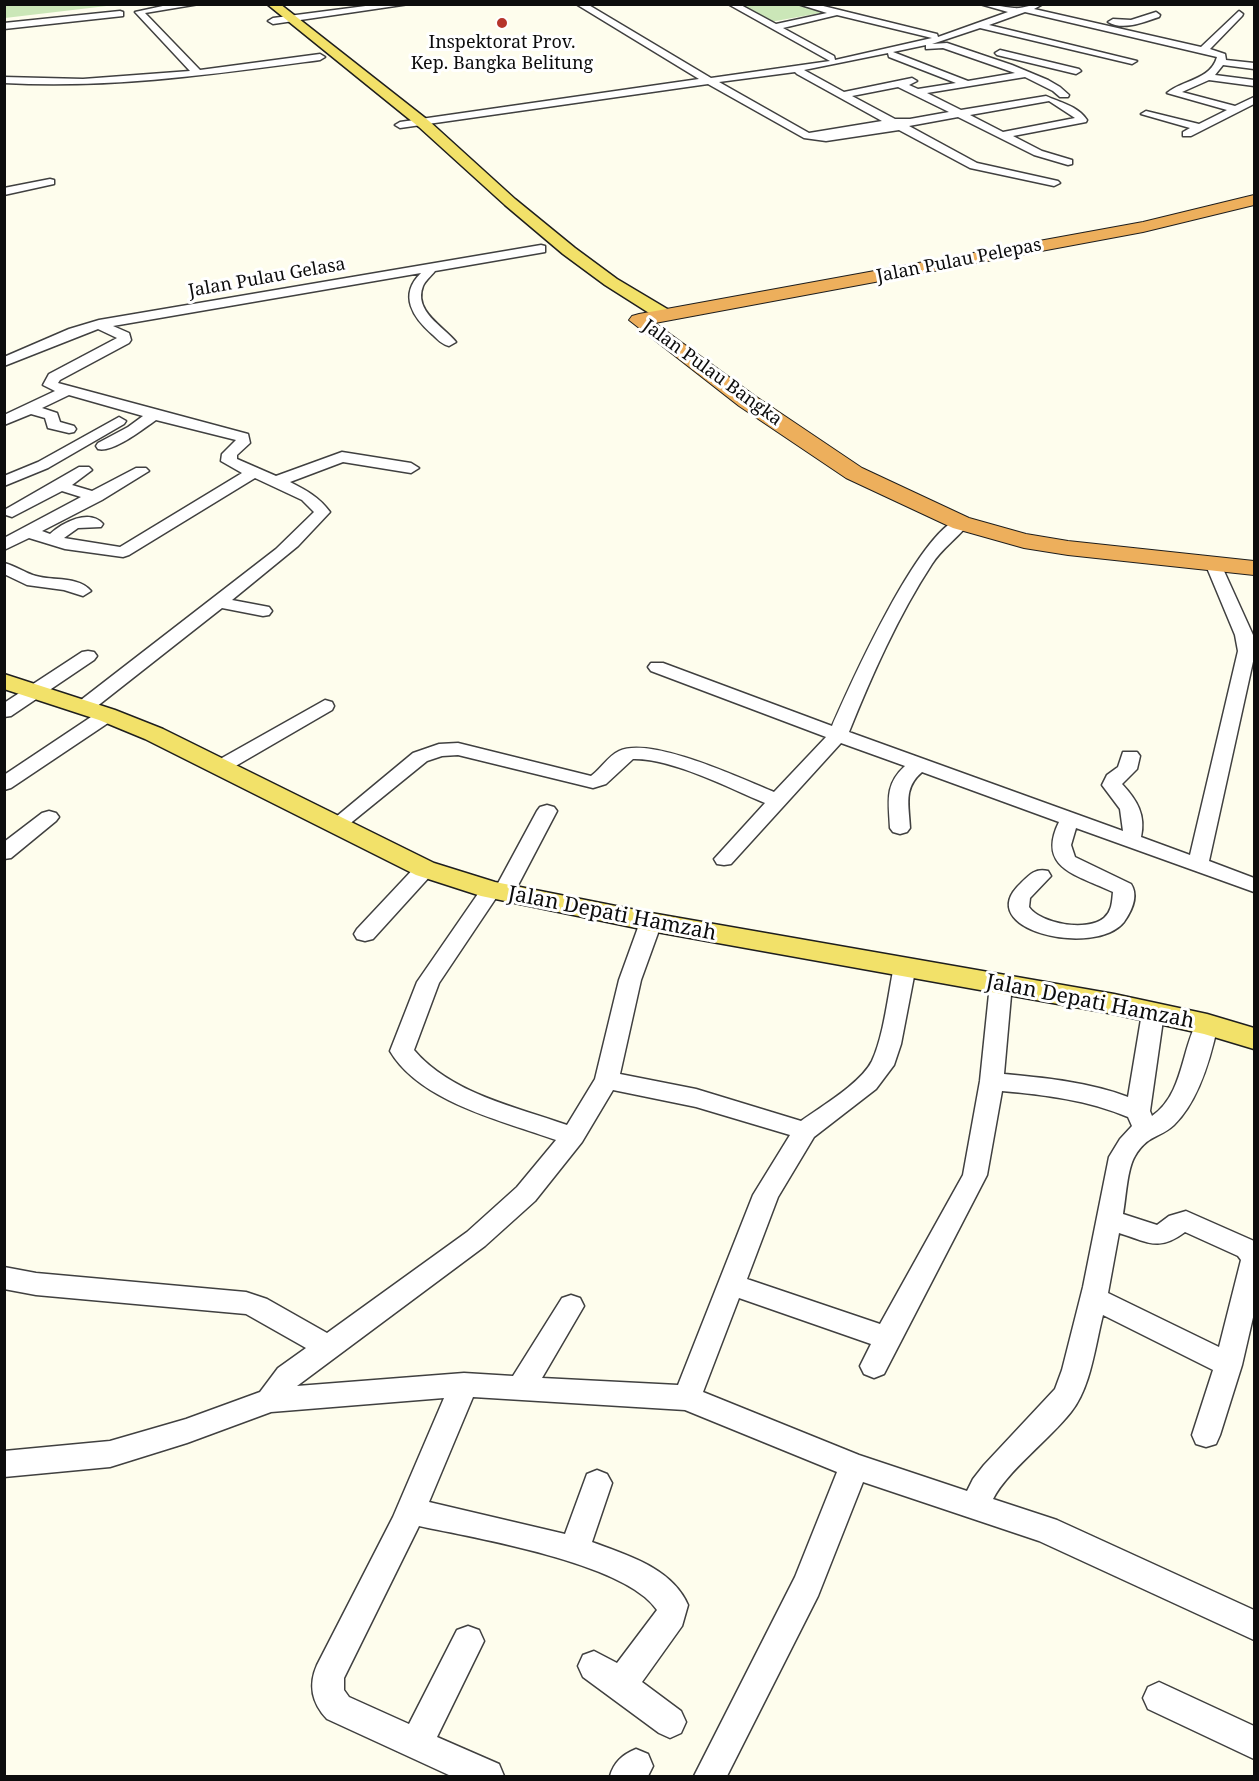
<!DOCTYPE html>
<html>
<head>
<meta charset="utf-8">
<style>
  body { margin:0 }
  #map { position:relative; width:1259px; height:1781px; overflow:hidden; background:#fefded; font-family:"Noto Serif",serif }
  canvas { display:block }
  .frame { position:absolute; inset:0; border:6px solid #0d0d0d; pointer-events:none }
</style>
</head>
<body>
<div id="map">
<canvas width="1259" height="1781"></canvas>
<div class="frame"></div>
</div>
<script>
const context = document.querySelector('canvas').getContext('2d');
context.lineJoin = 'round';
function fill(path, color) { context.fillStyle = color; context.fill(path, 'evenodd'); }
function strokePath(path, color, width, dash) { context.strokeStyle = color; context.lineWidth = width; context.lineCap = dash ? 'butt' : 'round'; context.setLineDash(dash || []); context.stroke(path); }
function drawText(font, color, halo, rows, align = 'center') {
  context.font = font + ' "Noto Serif",serif'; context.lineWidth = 6; context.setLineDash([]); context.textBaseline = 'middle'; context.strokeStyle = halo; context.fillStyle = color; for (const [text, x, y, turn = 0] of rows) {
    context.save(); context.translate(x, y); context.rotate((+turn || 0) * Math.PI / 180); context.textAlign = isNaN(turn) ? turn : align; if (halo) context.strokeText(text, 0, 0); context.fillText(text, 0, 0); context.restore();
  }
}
fill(new Path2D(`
  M5,4H115V5L5,18Z
  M739,5H796L826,12L770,22Z`), '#cbe7b8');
const minor = new Path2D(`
  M172,4H199L145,13L200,70L320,54L325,57L320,60C215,74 111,89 4,83V77L83,79L190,71L135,12Z
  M381,4H409L273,24L268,21L273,18Z
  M576,4H587L711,78L830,61L728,4H739L776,24L827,13L798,4H815L937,34L938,37L1008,12L980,4C992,4 1003,7 1014,8C1022,9 1033,4 1043,4L1034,9L1201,47L1239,11L1243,14L1242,16L1210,49L1225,54L1226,60L1254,63V69L1223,65L1215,75L1254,80V86L1209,80L1182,92L1235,106L1254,97V104L1191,136H1183V132L1190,128L1141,114L1146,111L1199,124L1227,110L1167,93C1182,80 1211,80 1217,57L1025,12L989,25L1137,61L1132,64L980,28L932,44L947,43L1012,65L1048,80L1060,87L1069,95L1068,97H1060L1053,91L1025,77L927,93L961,110L1046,96C1059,102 1078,106 1087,120L1086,122L1013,136L1042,151L1072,160V164L1068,165L1034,155L958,117L909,126L977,163L1058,181L1060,183L1054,186L970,168L899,130L826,141L804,138L708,84L400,128L395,125L400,122L699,79ZM837,15L932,38L835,60L834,56L783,28ZM926,45V49L943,48L1015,73L968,81L893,52ZM888,53L889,57L956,83L918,89L909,85L917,81L912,78L844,92L804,70ZM795,72L797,74L882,121L809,133L719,82ZM898,87L949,112L910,119H895L852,96ZM1049,101L1075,118L1003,132L970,115Z
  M120,11L123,12V16L4,29V23Z
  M1156,12L1160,15L1159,17C1144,22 1123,31 1108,22L1113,19L1131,20Z
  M1000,50L1079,69L1081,71L1076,74L997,55L995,53Z
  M50,179L54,180V184L4,195V188Z
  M541,245L545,246V252L435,271C431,276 425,281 423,286C413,311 443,326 456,342L449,346C442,344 438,340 433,335C413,318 398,295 421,273L113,326L129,333L131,340L129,343L60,380L58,383L248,434L250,443L237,455V459L276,476L342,452L411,463L419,468L411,473L343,462L290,482C306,490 319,497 330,512L298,546L232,600L269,607L272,611L269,615L263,616L222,608L91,711H77L75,707L77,703L276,549L314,512L302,500L255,478L129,555L123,557L65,549L29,538L4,550V538L81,497L62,491L12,517L6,515L4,511L6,509L79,467H89L92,470L72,485L92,491L136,468H146L149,471L102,500L42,531L50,534C62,523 89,508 103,524L101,527L78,528L64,538L120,547L242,473L221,461L222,454L236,440L156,420C143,429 113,453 98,449L96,446L98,443L128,427L143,416L69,395L42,408L57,413L60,422L74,426L76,429L74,432L69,433L48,428L45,418L31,414L4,425V415L55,391L43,385L49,374L117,338L98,329L4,366V357L69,329L99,320Z
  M119,417L126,421L124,424L48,468L4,486V476L38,462Z
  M961,518L969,523C958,538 942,548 932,564C898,616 872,675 849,732L1123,831L1120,809L1102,785L1107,775L1118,767L1123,752H1137L1140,756L1137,769L1122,784C1137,800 1146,815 1141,837L1190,855L1238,651L1235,635L1205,563L1213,558L1219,560L1253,635L1254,657L1209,861L1254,878V892L1076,828L1071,845L1075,857L1131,884C1139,896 1131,912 1124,922C1095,958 970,930 1021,883C1030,874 1036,868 1048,871L1051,876L1030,898L1029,907C1041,924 1087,932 1104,918C1112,911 1112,902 1113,892C1078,875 1036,869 1059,822L922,772C903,788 909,805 910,828L907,832L900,834L893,832L890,828C889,802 884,785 905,766L841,743L731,864L724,865L717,864L714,859L765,803C729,788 671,758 633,759L606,784L593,788L458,755L442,756L427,761L342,830L335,832L328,830L325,826L413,753L439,744L458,743L591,776C601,769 608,756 619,751C651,736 742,779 774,792L826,737L651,671L648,667L651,663H663L832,726C850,685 920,528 961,518Z
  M4,563C16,566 25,573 36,576C53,581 79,576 91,591L83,596L64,590L27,585L4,574Z
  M88,651L94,652L97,656L94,660L11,716L4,717V703L82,652Z
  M325,700L332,702L334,706L332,710L227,771H213L210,767L213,763Z
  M107,709L114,711L116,715L114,719L11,788L4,790V775L100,711Z
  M547,805L554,807L557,811L514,893L510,898L503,900L496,898L439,983L414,1050C450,1093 516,1107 567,1125L595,1079L619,980L640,922L643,917L651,915L659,917L662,922L641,980L620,1074L696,1089L801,1121C822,1106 861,1083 872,1061C884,1035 888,995 894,966L897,961L905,959L913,961L916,966L901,1044L894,1065L876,1089L814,1137L778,1197L747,1279L880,1324L963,1175L980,1081L990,984L993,979L1001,976L1009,979L1012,984L1004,1074C1046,1078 1089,1082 1128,1097L1142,1013L1145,1007L1153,1005L1161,1007L1164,1013L1150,1111L1152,1116C1184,1094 1181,1048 1199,1018L1207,1016L1215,1018L1218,1024C1211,1057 1199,1101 1174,1125C1160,1138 1147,1135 1135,1156C1127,1169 1126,1198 1123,1214L1157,1225L1169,1216L1186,1211L1254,1241V1313L1242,1365L1220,1435L1216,1444L1206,1447L1196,1444L1192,1435L1213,1370L1103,1315C1095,1346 1091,1387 1071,1412C1050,1439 1007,1471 993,1499L1057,1520L1254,1610V1640L1039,1541L863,1482L818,1596L727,1776H694L795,1577L837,1472L685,1410L473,1397L429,1502L565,1534L587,1474L597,1470L607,1474L612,1483L592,1542C627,1555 672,1568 688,1605L682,1626L642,1682L681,1711L686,1722L681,1733L670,1738L659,1733L583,1677L578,1666L583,1655L594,1651L617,1663L657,1610C626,1563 475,1538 419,1526L344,1678V1690L349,1697L409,1724L457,1630L468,1626L479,1630L484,1641L437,1737L499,1764L504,1776H451L327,1719C312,1703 308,1685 317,1665L393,1517L444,1398L271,1412L187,1443L110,1467L4,1477V1451L110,1441L186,1419L260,1392L278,1368L306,1348L246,1314L36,1295L4,1289V1267L36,1273L246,1292L267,1299L327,1333L467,1232L517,1187L556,1140C503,1121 420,1102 390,1051L417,982L484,885H497L537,811L540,807ZM613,1090L696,1107L790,1135L753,1195L678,1385L542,1378L584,1306L580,1298L571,1295L562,1298L513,1376L464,1373L297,1386L485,1246L535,1201L582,1142ZM1002,1091C1046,1095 1087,1100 1128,1117L1132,1126L1120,1139L1109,1157L1083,1287L1062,1370L1055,1389L984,1465L973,1479L967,1491L859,1455L703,1392L739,1298L871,1344L860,1366L864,1374L874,1378L884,1374L987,1175ZM1185,1232L1238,1256L1241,1260L1219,1347L1108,1293L1119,1233C1148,1242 1158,1252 1185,1232Z
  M49,811L56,813L59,817L56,821L11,858L4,859V842L42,813Z
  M425,862L432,864L435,869L432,874L373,939L365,941L357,939L354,934L357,929L418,864Z
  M1159,1682L1254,1726V1759L1148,1709L1143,1698L1148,1687Z
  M636,1749L648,1754L653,1766L648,1776H610C614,1762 622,1755 636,1749Z`);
const major = new Path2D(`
  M267,4H280L429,121L515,199L575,248L617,279L669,310L671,314L669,318H657L605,285L563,254L505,205L419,127Z
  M4,674L115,710L163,729L434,863L495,882L651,913L1114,994L1207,1014L1254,1028V1049L1204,1034L1114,1014L651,931L481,896L416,875L145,739L99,720L4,689Z`);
const highway = new Path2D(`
  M1254,195V205L1143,232L655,323L755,396L862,468L969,518L1026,534L1068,541L1254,561V575L1068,555L1024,548L953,528L846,478L739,406L629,320L632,316L639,314L1143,222Z`);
strokePath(minor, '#404040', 3);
strokePath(major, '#1e1e1e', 3);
strokePath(highway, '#1e1e1e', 2);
fill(minor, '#fff');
fill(major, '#f2e169');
fill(highway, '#edaf5c');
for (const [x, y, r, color] of [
  [502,23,6,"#b6352c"]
]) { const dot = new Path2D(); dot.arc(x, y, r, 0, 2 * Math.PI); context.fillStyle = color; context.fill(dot); strokePath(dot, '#fff', 2); }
drawText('18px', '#0d0d0d', '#fff', [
  ["Inspektorat Prov.",502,43],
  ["Kep. Bangka Belitung",502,64]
]);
drawText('18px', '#0d0d0d', '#fff', [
  ["Jalan Pulau Pelepas",959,261,-11],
  ["Jalan Pulau Gelasa",267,278,-10],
  ["Jalan Pulau Bangka",712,373,36]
]);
drawText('21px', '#0d0d0d', '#fff', [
  ["Jalan Depati Hamzah",612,914,11],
  ["Jalan Depati Hamzah",1090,1002,11]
]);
</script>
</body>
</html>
